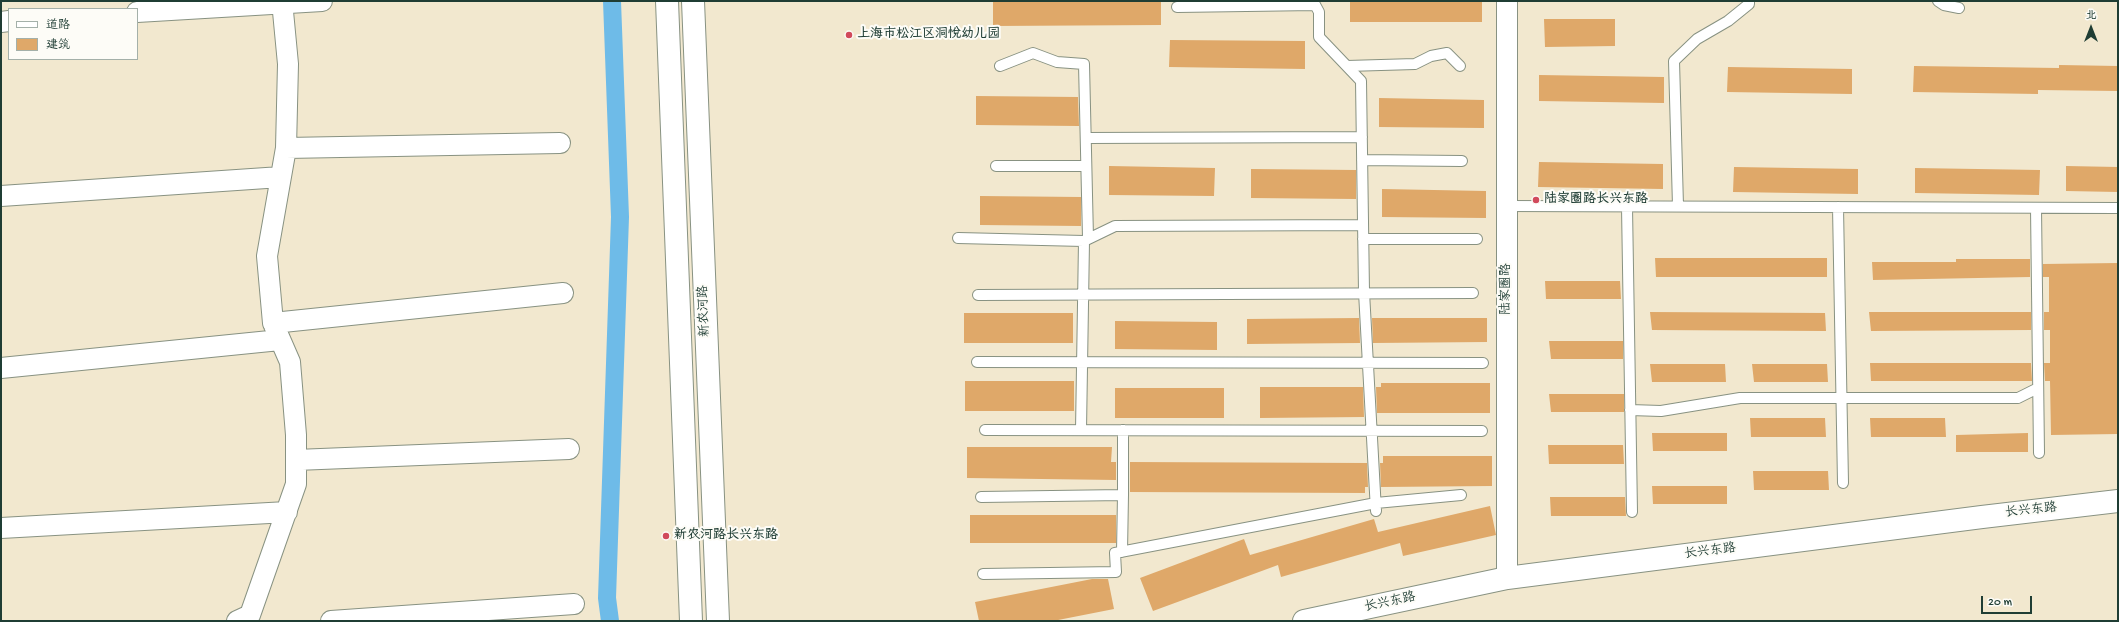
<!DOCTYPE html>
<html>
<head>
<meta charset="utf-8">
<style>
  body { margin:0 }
  #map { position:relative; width:2119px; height:622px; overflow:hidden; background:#f2e8cf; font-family:"Gochi Hand","LXGW WenKai TC",sans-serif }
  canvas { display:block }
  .frame { position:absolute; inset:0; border:2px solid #1f3d34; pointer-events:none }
  .legend { position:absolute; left:8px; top:8px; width:130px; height:52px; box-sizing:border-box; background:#fdfcf7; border:1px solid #a4b0a9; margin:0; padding:5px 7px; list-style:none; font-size:12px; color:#1f3d34 }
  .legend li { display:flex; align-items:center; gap:8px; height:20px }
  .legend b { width:20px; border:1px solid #a4b0a9 }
  .north { position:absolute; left:2071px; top:8px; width:40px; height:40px; -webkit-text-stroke:3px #fdfcf7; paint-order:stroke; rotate:0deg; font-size:11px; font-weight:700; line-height:16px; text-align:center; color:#1f3d34 }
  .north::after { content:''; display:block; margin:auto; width:14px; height:18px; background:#1f3d34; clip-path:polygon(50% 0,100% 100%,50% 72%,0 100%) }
  .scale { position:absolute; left:1981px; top:596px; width:51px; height:18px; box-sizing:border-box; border:2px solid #1f3d34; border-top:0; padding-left:5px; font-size:12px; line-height:14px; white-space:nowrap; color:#1f3d34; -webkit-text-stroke:3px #fdfcf7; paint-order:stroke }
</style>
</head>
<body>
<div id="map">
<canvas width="2119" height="622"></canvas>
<div class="frame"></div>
<ul class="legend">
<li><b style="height:5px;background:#fff"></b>道路</li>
<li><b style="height:11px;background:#dfa869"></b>建筑</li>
</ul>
<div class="north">北</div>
<div class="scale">20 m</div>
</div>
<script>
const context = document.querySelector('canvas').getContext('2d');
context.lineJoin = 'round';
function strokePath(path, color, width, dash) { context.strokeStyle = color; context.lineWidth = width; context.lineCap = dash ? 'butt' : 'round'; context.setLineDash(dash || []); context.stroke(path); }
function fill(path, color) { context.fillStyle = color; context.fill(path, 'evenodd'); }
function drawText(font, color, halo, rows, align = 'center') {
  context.font = font + ' "Gochi Hand","LXGW WenKai TC",sans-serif'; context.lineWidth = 4; context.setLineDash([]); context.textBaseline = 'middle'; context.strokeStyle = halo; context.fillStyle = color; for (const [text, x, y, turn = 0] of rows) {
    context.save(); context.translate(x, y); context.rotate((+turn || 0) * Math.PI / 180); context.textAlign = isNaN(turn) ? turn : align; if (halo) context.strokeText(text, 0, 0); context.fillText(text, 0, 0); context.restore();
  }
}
strokePath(new Path2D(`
  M610,621L607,598L620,217L612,1`), '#6ebbe8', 18);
fill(new Path2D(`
  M993,1H1161V25L993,26Z
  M1350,1H1482V22H1350Z
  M1544,19H1615V46L1545,47Z
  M1170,40L1305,41V69L1169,67Z
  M2059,65L2118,66V91L2038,90V94L1913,92L1914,66L2059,68Z
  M1728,67L1852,69V94L1727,92Z
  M1539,75L1664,77V103L1539,101Z
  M976,96L1078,97L1079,126L976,125Z
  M1379,98L1484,100V128L1379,127Z
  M1539,162L1663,164V189L1538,187Z
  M1109,166L1215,168L1214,196L1109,195Z
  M2066,166L2118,167V192L2066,191Z
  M1734,167L1858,169V194L1733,192Z
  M1915,168L2040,170L2039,195L1915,193Z
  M1251,169L1356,170V199L1251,198Z
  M1382,189L1486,191V218L1382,217Z
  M980,196L1081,197V226L980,225Z
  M1655,258H1827V277H1656Z
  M1956,259H2030V277L1873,280L1872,262H1956Z
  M2118,263V434L2051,435L2050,381H2045L2044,363H2050V330H2044V312H2049V277H2043V264Z
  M1545,281H1620L1621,299H1546Z
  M1650,312L1825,313L1826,331L1652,330Z
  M1869,312H2031V330L1871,331Z
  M964,313H1073V343H964Z
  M1359,318L1360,343L1247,344V319Z
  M1372,318H1487V342L1373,343Z
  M1115,321L1217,322V350L1115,349Z
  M1549,341H1623V359H1551Z
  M1870,363H2031L2032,381H1871Z
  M1650,364H1725L1726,382H1652Z
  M1752,364H1827L1828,382H1754Z
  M965,381H1074V411H965Z
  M1381,383H1490V413H1377L1376,387H1381Z
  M1260,387H1363L1364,417L1260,418Z
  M1115,388H1224V418H1115Z
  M1549,394H1624V412H1551Z
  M1750,418H1825L1826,437H1751Z
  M1870,418H1945L1946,437H1871Z
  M1652,433H1727V451H1653Z
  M2028,433V452H1956V435Z
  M1548,445H1623L1624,464H1549Z
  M967,447H1112L1111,462H1116V480L967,478Z
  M1383,456H1492V486L1381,487L1380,463H1383Z
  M1130,462L1367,463L1368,487H1365V493L1130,492Z
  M1753,471H1828L1829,490H1754Z
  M1652,486H1727V504H1653Z
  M1550,497H1625L1626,516H1551Z
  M1490,506L1496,535L1403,556L1400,543L1281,577L1278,565L1153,611L1140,578L1244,539L1250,555L1374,519L1378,532Z
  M970,515H1116V543H970Z
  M1092,579H1108L1114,609L1053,621H979L975,602Z`), '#dfa869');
const service = new Path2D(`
  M1313,1L1319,12V37L1361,81L1364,292L1376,511
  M1938,1L1944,5L1959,8
  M1177,7L1315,5
  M1000,66L1033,53L1057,62L1084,64L1088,238
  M1347,66L1415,64L1431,56L1447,53L1460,66
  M1086,138L1362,137
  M1362,160L1462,161
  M996,166H1086
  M1507,206L2118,208
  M1678,206L1674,61L1697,39L1728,21L1749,4V1
  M1627,207L1632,512
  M1838,207L1843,483
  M2036,208L2039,453
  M958,238L1084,241L1115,226L1363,225
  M1363,239H1477
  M978,295L1473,293
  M977,362L1483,363
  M1630,410L1661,411L1740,398H2018L2038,388
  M985,430L1482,431
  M1081,430L1084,241
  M1123,430V495
  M981,497L1123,495L1122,552
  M983,574L1116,572L1115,553L1376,503L1461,495`);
const minor = new Path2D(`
  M1507,1V578
  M137,12L322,1
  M1,22L9,21
  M286,148L560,143
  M1,196L281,177
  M273,323L563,293
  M1,368L280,340
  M296,460L569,449
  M1,528L287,512
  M237,621L250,615L296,484V435L290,362L273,323L267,256L286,148L288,64L282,1
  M331,621L574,604`);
const tertiary = new Path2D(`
  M667,1L691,621
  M693,1L718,621`);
const secondary = new Path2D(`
  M1304,621L1507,578L1982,517L2118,501`);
strokePath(service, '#889282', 12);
strokePath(minor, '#889282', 22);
strokePath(tertiary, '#889282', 24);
strokePath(secondary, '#889282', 24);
strokePath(service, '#fff', 10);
strokePath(minor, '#fff', 20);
strokePath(tertiary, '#fff', 22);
strokePath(secondary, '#fff', 22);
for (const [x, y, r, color] of [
  [849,35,4,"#d1495b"],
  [1536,200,4,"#d1495b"],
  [666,536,4,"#d1495b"]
]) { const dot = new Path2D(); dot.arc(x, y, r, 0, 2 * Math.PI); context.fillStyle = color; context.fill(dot); strokePath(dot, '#fdfcf7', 1.5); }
drawText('bold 13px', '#1f3d34', '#fdfcf7', [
  ["上海市松江区洞悦幼儿园",857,35],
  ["陆家圈路长兴东路",1544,200],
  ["新农河路长兴东路",674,536]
], 'left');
drawText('13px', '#1f3d34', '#fdfcf7', [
  ["陆家圈路",1507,289,-90],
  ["新农河路",705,311,-92],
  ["长兴东路",2031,511,-6],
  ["长兴东路",1710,552,-7],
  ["长兴东路",1390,603,-12]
]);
</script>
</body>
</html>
